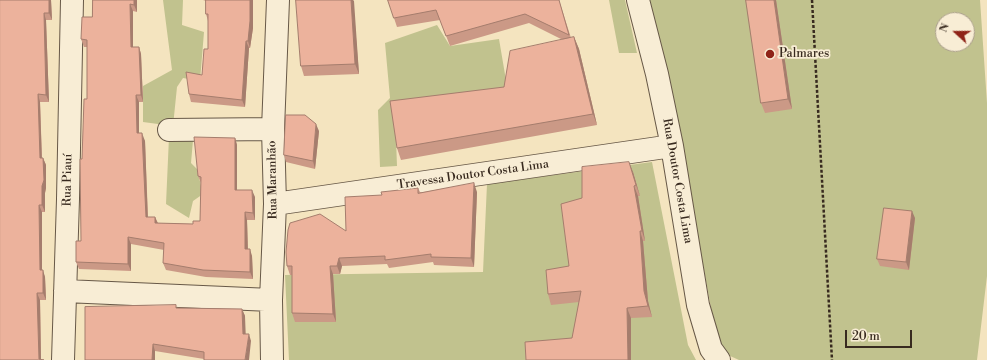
<!DOCTYPE html>
<html>
<head>
<meta charset="utf-8">
<style>
  body { margin:0 }
  #map { position:relative; width:987px; height:360px; overflow:hidden; background:#f4e4bf; font-family:"Libre Bodoni",serif }
  canvas { display:block }
  .north { position:absolute; left:935px; top:12px; width:40px; height:40px; box-sizing:border-box; background:#f8edd5; border:1px solid #ab9f8c; border-radius:50%; rotate:291deg; font-size:11px; font-weight:700; line-height:16px; text-align:center; color:#382a1f }
  .north::after { content:''; display:block; margin:auto; width:14px; height:18px; background:#8f2418; clip-path:polygon(50% 0,100% 100%,50% 72%,0 100%) }
  .scale { position:absolute; left:845px; top:330px; width:67px; height:18px; box-sizing:border-box; border:2px solid #382a1f; border-top:0; padding-left:5px; font-size:12px; line-height:14px; white-space:nowrap; color:#382a1f; -webkit-text-stroke:3px #f8edd5; paint-order:stroke }
</style>
</head>
<body>
<div id="map">
<canvas width="987" height="360"></canvas>
<div class="north">N</div>
<div class="scale">20 m</div>
</div>
<script>
const context = document.querySelector('canvas').getContext('2d');
context.lineJoin = 'round';
function fill(path, color) { context.fillStyle = color; context.fill(path, 'evenodd'); }
function strokePath(path, color, width, dash) { context.strokeStyle = color; context.lineWidth = width; context.lineCap = dash ? 'butt' : 'round'; context.setLineDash(dash || []); context.stroke(path); }
function drawText(font, color, halo, rows, align = 'center') {
  context.font = font + ' "Libre Bodoni",serif'; context.lineWidth = 3.5; context.setLineDash([]); context.textBaseline = 'middle'; context.strokeStyle = halo; context.fillStyle = color; for (const [text, x, y, turn = 0] of rows) {
    context.save(); context.translate(x, y); context.rotate((+turn || 0) * Math.PI / 180); context.textAlign = isNaN(turn) ? turn : align; if (halo) context.strokeText(text, 0, 0); context.fillText(text, 0, 0); context.restore();
  }
}
fill(new Path2D(`
  M163,0H183L182,25L204,32L200,81L183,78L177,87L173,126L143,122V86L172,70Z
  M609,0H625L637,53H619Z
  M646,0H980L987,103V276L977,360H739L719,351L677,125ZM943,20H967V44H943Z
  M437,25L450,46L499,39L509,98L395,113L397,166L380,167L378,110L390,98L385,43Z
  M169,137L193,140L191,163L197,169L203,194L193,201L189,218L166,204Z
  M652,162L688,345L696,360H289L285,275L483,272L487,184Z`), '#c1c28e');
const minor = new Path2D(`
  M638,0L657,74L672,146L698,305L711,349L719,360
  M169,130L273,129
  M275,204L672,146
  M65,291L271,300
  M63,360L68,199L72,0
  M272,360L271,300L275,204L273,129L278,0`);
strokePath(minor, '#675847', 24);
strokePath(new Path2D(`
  M812,0L832,360`), '#382a1f', 2.5, [3, 2]);
strokePath(minor, '#f8edd5', 22);
fill(new Path2D(`
  M0,0H51L52,20H46L49,102H40L42,158H43L46,165V188L45,193V212H42V270L45,277L46,300H40L41,359L0,360Z
  M137,0V12L133,11V47H139L141,54L143,102H139V133L145,141L148,217H155L158,223L193,224L200,221L201,183L198,176L235,138L237,145V190L255,197V220H247L248,249L252,256L253,279L206,277L166,270L163,263L164,250L131,244V271L79,269L76,262L81,241L82,159L87,99V47H84L81,39L92,17Z
  M203,0H253V28L250,48H249L245,107L191,102L189,94L202,75L208,49V21L206,14V1Z
  M296,0H353L359,74L304,76L301,66Z
  M388,0H559L571,38L574,37L579,49L597,125L401,160L397,148L504,87L563,40L529,23L450,46L440,20L397,27Z
  M776,0L792,109L765,113L761,103Z
  M319,131L315,169L286,162L284,155Z
  M633,172L640,196H638L645,241H643L648,301L652,317L631,318V360H526L572,338L579,302L551,305L548,294L569,266L582,198Z
  M418,188L420,192H477L474,267L434,265L433,262L389,268L387,264L342,266L340,274H333L336,322H295L292,313V275H290L287,266L346,231L382,195Z
  M915,218L909,270L880,266L877,259Z
  M177,308L242,309L245,316V334L251,341L204,359L155,351V360H85Z`), '#cb9986');
fill(new Path2D(`
  M49,0H51L52,20L49,13Z
  M134,0H137V12L134,5Z
  M250,0H253V28L250,48L248,41Z
  M351,0H353L354,1L359,74L355,64Z
  M774,0H776L792,109L788,99Z
  M130,4L133,11V54L131,47Z
  M44,13L46,20L49,102L46,95Z
  M574,37L579,49L597,125L593,114Z
  M246,41L249,48L245,107L242,100Z
  M139,47L141,54L143,102L141,95Z
  M38,94L40,102L42,165L40,158Z
  M136,95L139,102V141L137,133Z
  M316,124L319,131L315,169L313,161Z
  M142,133L145,141L148,224L146,217Z
  M235,138L237,145V197L235,190Z
  M43,158L46,165V188L45,193V212L42,205V186Z
  M629,162L633,172L640,196L636,185Z
  M474,183L477,192L474,267L471,258Z
  M634,186L638,196L645,241L642,231Z
  M252,190L255,197V220L253,213Z
  M39,205L42,212V277L40,270Z
  M912,211L915,218L909,270L906,262Z
  M245,212L247,220L248,256L245,249Z
  M155,217L158,224L155,223Z
  M640,231L643,241L648,301L652,317L648,306L644,291Z
  M128,237L131,244V271L128,264Z
  M250,249L252,256L253,279L250,272Z
  M339,258L342,266L340,274L337,266Z
  M330,266L333,274L336,322L333,314Z
  M43,270L45,277L46,300L43,293Z
  M37,293L40,300L41,360H39Z
  M627,308L631,318V360H628Z
  M242,309L245,316L246,342L243,334Z
  M249,334L251,341L249,360H245Z
  M153,344L155,351V360H152Z`), '#a57d6d');
const building = new Path2D(`
  M0,0H49V13H44L46,95L38,94L40,158H43L44,180L42,186V205H39L40,270H43V293H37L39,359L44,360H0Z
  M93,0H134V5L130,4L131,47H139L141,95H136L137,133H142L146,217H155V223L193,224V221H200L201,177L198,176L194,137L235,138V190H252L253,213L245,212V249H250V272L203,270L163,263L164,243L128,237V264L76,262V241H81L80,159H82L84,99H87V40L81,39L82,17H92Z
  M206,0H250V21L248,41H246L242,100L189,94L186,72L202,75L204,49H208V14H206Z
  M296,0H351L355,64L301,66Z
  M388,0H559L569,35L525,14L446,36L436,10L394,18Z
  M746,0H774L788,99L761,103Z
  M574,37L593,114L397,148L390,101L504,87L510,51Z
  M286,115H305L316,124L313,161L284,155Z
  M629,162L636,185L634,186L642,231H640L644,291L648,306L627,308L628,360H526L525,342L572,338L581,291L548,294L546,270L569,266L561,204L582,198V167Z
  M474,183L471,258L431,257V254L385,260V256L339,258L337,266H330L333,314L292,313V266H287L286,252L288,230L290,223L320,214L346,231L345,197L382,195L381,192L418,188V193Z
  M884,208L912,211L906,262L877,259Z
  M176,305V308L242,309L243,334H249L245,360H204V352L153,344L152,360H85V307Z`);
fill(building, '#ecb29c');
strokePath(building, '#a57d6d', 1);
for (const [x, y, r, color] of [
  [770,54,5,"#8f2418"]
]) { const dot = new Path2D(); dot.arc(x, y, r, 0, 2 * Math.PI); context.fillStyle = color; context.fill(dot); strokePath(dot, '#f8edd5', 1.5); }
drawText('12px', '#382a1f', '#f8edd5', [
  ["Palmares",779,54]
], 'left');
drawText('12px', '#382a1f', '#f8edd5', [
  ["Travessa Doutor Costa Lima",473,175,-8],
  ["Rua Piauí",68,180,-89],
  ["Rua Maranhão",273,180,-91],
  ["Rua Doutor Costa Lima",677,181,80]
]);
</script>
</body>
</html>
